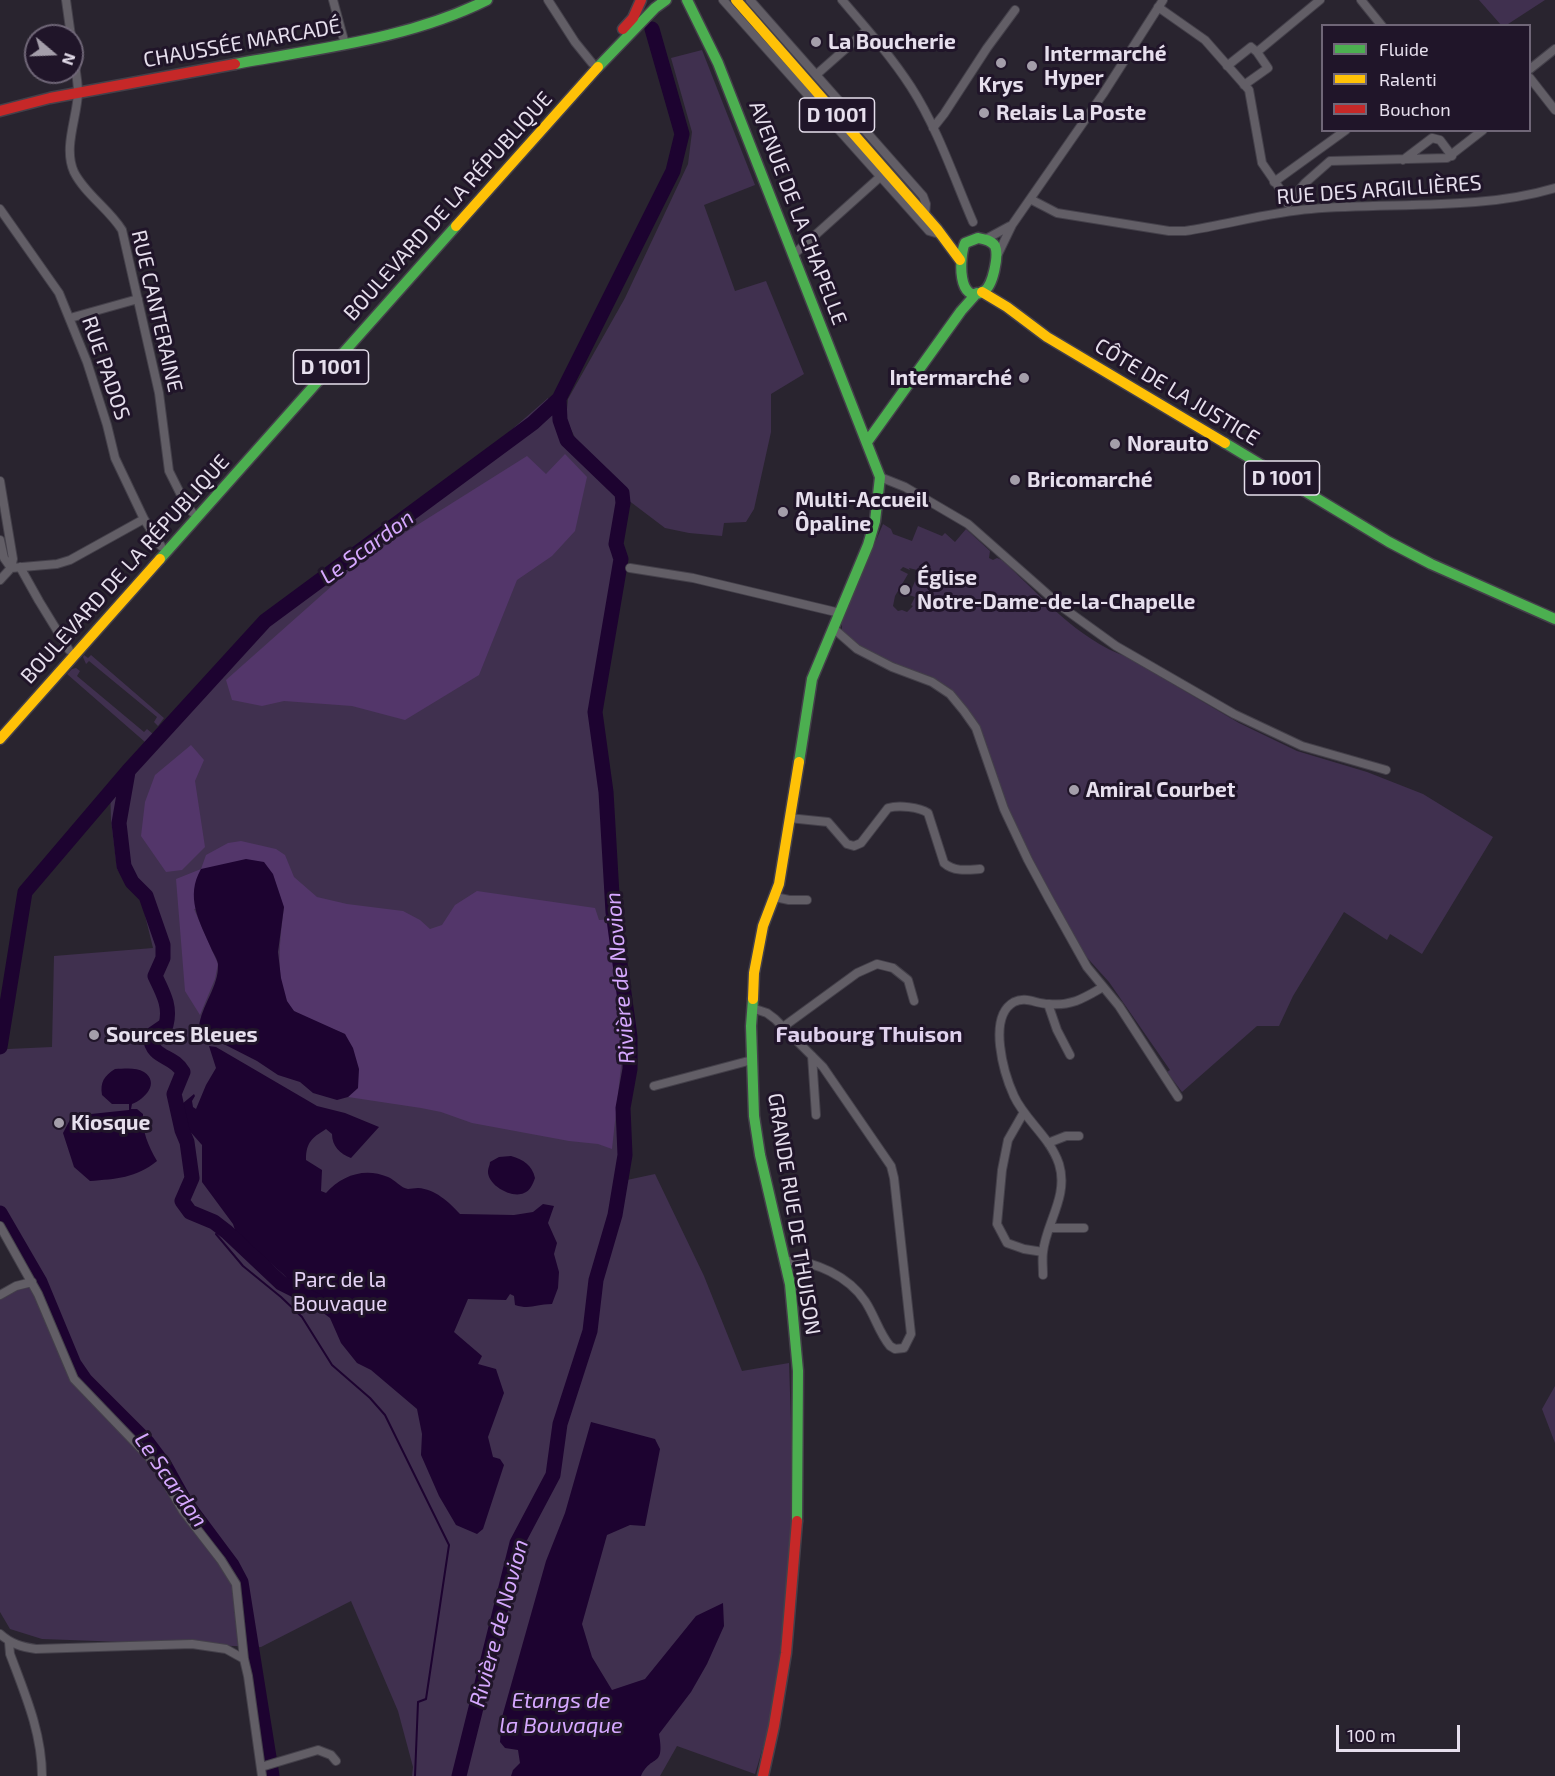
<!DOCTYPE html>
<html>
<head>
<meta charset="utf-8">
<style>
  body { margin:0 }
  #map { position:relative; width:1555px; height:1776px; overflow:hidden; background:#29242f; font-family:"Exo 2",sans-serif }
  canvas { display:block }
  .legend { position:absolute; left:1321px; top:24px; width:210px; height:108px; box-sizing:border-box; background:#201529; border:2px solid #6f6677; margin:0; padding:8px 10px; list-style:none; font-size:18px; color:#e6dfed }
  .legend li { display:flex; align-items:center; gap:12px; height:30px }
  .legend b { width:30px; border:2px solid #6f6677 }
  .north { position:absolute; left:24px; top:24px; width:60px; height:60px; box-sizing:border-box; background:#201529; border:2px solid #6f6677; border-radius:50%; rotate:109deg; font-size:16px; font-weight:700; line-height:24px; text-align:center; color:#e6dfed }
  .north::after { content:''; display:block; margin:auto; width:21px; height:27px; background:#a49eaa; clip-path:polygon(50% 0,100% 100%,50% 72%,0 100%) }
  .scale { position:absolute; left:1336px; top:1725px; width:124px; height:27px; box-sizing:border-box; border:3px solid #e6dfed; border-top:0; padding-left:8px; font-size:18px; line-height:21px; white-space:nowrap; color:#e6dfed; -webkit-text-stroke:4px #201529; paint-order:stroke }
</style>
</head>
<body>
<div id="map">
<canvas width="1555" height="1776"></canvas>
<ul class="legend">
<li><b style="height:8px;background:#4caf50"></b>Fluide</li>
<li><b style="height:8px;background:#ffc107"></b>Ralenti</li>
<li><b style="height:8px;background:#c62828"></b>Bouchon</li>
</ul>
<div class="north">N</div>
<div class="scale">100 m</div>
</div>
<script>
const context = document.querySelector('canvas').getContext('2d');
context.lineJoin = 'round';
function fill(path, color) { context.fillStyle = color; context.fill(path, 'evenodd'); }
function strokePath(path, color, width, dash) { context.strokeStyle = color; context.lineWidth = width; context.lineCap = dash ? 'butt' : 'round'; context.setLineDash(dash || []); context.stroke(path); }
function drawText(font, color, halo, rows, align = 'center') {
  context.font = font + ' "Exo 2",sans-serif'; context.lineWidth = 6; context.setLineDash([]); context.textBaseline = 'middle'; context.strokeStyle = halo; context.fillStyle = color; for (const [text, x, y, turn = 0] of rows) {
    context.save(); context.translate(x, y); context.rotate((+turn || 0) * Math.PI / 180); context.textAlign = isNaN(turn) ? turn : align; if (halo) context.strokeText(text, 0, 0); context.fillText(text, 0, 0); context.restore();
  }
}
fill(new Path2D(`
  M1479,0H1545L1505,26L1501,25Z
  M702,50L755,185L704,205L735,291L766,281L804,374L771,394V432L754,509L746,522L724,523L722,536L689,533L665,528L628,500L617,479L578,444L566,419L568,399L625,298L688,164L692,132L671,58Z
  M548,398L563,443L619,500L611,544L613,559L624,562L599,712L609,791L617,912L633,1038L632,1071L626,1107L627,1180L655,1174L704,1276L742,1371L789,1363L794,1511L774,1710L755,1774L677,1746L660,1776H412L413,1767L398,1711L351,1601L261,1647L42,1639L10,1629L0,1612V1296L31,1276L0,1220V1053L8,1049L52,1047L54,956L153,948L142,903L117,869L111,820L110,783L169,720L209,672L265,615L501,439Z
  M883,524L891,529L893,534L912,541L918,526L942,536L945,533L955,542L966,529L990,551L989,558L993,560L997,558L1002,560C1041,596 1077,639 1127,657L1239,723L1297,751L1367,772L1423,794L1493,837L1422,954L1390,934L1387,940L1344,912L1293,996L1279,1026H1257L1182,1092L1167,1072L1170,1070L1109,982L1082,952L1023,851L983,735L963,704L951,689L932,677L902,667L862,648L851,640L842,631V621ZM903,567L910,570L909,568L917,570L918,572L915,574L918,579H916L909,595L915,597L911,605L913,606L907,612L902,610L898,611L893,606L895,596L908,574L900,570Z
  M84,655L88,658L91,655L164,718L158,726L154,722L157,717L89,661L86,664L83,657Z
  M76,668L80,671L77,676L144,732L147,729L153,734L145,742L67,674L72,669Z
  M1555,1386V1443L1542,1409Z`), '#40304f');
fill(new Path2D(`
  M565,454L587,477L575,531L552,556L517,580L479,675L405,720L352,706L284,701L262,706L232,700L226,680L360,561L527,456L546,474Z
  M191,745L204,760L195,781L205,847L182,870L166,872L141,836L145,802L155,775Z
  M241,841L276,849L285,855L294,877L317,897L347,904L403,911L420,920L430,929L442,925L455,905L477,891L595,908L599,920L610,919L624,1039L612,1149L598,1144L569,1141L472,1123L441,1112L421,1108L348,1097L358,1088L345,1034C334,1029 302,1017 294,1011C272,992 281,931 284,907L194,909L218,964L215,979L200,1015L185,991L176,879L201,869L206,855L228,843Z`), '#53366a');
fill(new Path2D(`
  M246,859L264,862L273,874L284,907L278,952L281,978L287,1001L294,1011L345,1034L353,1048L359,1069L358,1088L348,1097L337,1100L313,1093L300,1082L278,1075L257,1061L210,1037L199,1027C201,1006 219,986 218,965C218,960 213,953 211,948C199,921 185,897 201,869Z
  M209,1046L216,1047L317,1106L345,1113L379,1127L351,1158C340,1154 332,1146 332,1134L326,1129C312,1138 306,1142 306,1160L322,1170L321,1191L326,1193C342,1175 365,1167 388,1177C395,1180 401,1188 408,1189C411,1189 414,1188 418,1188C435,1189 449,1202 460,1214L514,1215L533,1212L543,1204L554,1206L548,1223L557,1243L554,1254L559,1272L558,1288L552,1304C535,1304 531,1310 515,1305L514,1296L510,1294L506,1300L468,1299L454,1332L482,1356L478,1364L496,1369L504,1393L488,1437L493,1457L500,1459L504,1465L483,1529L477,1534L456,1525L439,1496L421,1455L422,1434L417,1409L371,1370L357,1363L341,1343L330,1318L310,1303L283,1274L236,1233L233,1224L202,1182V1145L187,1128L182,1104L194,1094L195,1096L192,1101L193,1107L196,1109L206,1085L216,1068Z
  M115,1069C124,1069 136,1067 144,1072C160,1083 145,1099 132,1104L131,1109H137L143,1114C142,1132 148,1145 157,1161C136,1178 116,1179 90,1181L74,1167L63,1133L72,1116L129,1110V1104H112L102,1095C100,1082 104,1076 115,1069Z
  M511,1156C524,1160 532,1165 535,1178C533,1184 530,1191 524,1193C512,1199 487,1185 488,1171C488,1168 490,1165 490,1162L499,1157Z
  M591,1422L655,1439L660,1449L645,1526L630,1525L607,1535L582,1624L592,1657L612,1690L645,1679L696,1616L723,1603L724,1626L707,1664L691,1692L659,1734C665,1769 652,1753 641,1776H511L513,1770L520,1763L518,1750L505,1748L500,1742L502,1717L546,1561L565,1513Z`), '#1d0330');
strokePath(new Path2D(`
  M214,1222L215,1226
  M216,1234L243,1266L281,1297L302,1317L332,1365L370,1398L385,1415L449,1545L426,1699L418,1702L415,1776`), '#1d0330', 2);
strokePath(new Path2D(`
  M128,772L119,823L124,866L132,882L146,896L163,945V958L155,976C163,993 171,1006 166,1025L150,1036C152,1060 173,1054 183,1072L174,1094L182,1130L187,1142L192,1178L182,1201L190,1212L214,1222L227,1232L281,1283L317,1301
  M0,1047L25,892L128,771L265,621L533,423L559,399L673,171L682,134L652,29
  M0,1213L40,1282L74,1364L85,1380L147,1442L165,1466L185,1502L232,1565L241,1582L272,1776
  M459,1776L517,1543L553,1475L560,1424L590,1331L596,1280L615,1215L625,1155L623,1108L630,1069V1037L613,912L606,792L595,712L621,559L616,544L623,503L622,493L567,440L560,420L559,399`), '#1d0330', 15);
const street = new Path2D(`
  M66,0L71,36
  M333,0L345,44
  M548,0L575,42L592,63
  M723,0L929,231L939,234
  M750,0L923,196L926,204L925,215
  M842,0C866,28 891,56 911,87C938,129 954,178 973,222
  M1361,0L1382,26
  M1158,7L1205,40L1249,90L1262,163L1289,202
  M72,47C74,62 78,78 78,93C77,118 63,148 74,172C85,194 109,209 122,230L159,393L169,471L185,503L192,512
  M1227,66L1251,47L1257,52L1320,0
  M1530,69L1555,49
  M817,74L867,30
  M1530,78L1555,110
  M1244,85L1268,68L1257,52
  M933,128L944,114L987,48L1015,10
  M1403,160L1432,138L1440,140L1452,156
  M1274,182L1346,130
  M1030,199L1057,213L1169,231H1185C1227,225 1269,212 1311,209C1391,202 1478,211 1555,188
  M1288,204L1305,183L1330,161L1447,158L1483,130
  M0,209L59,293L87,362L107,425L115,458L144,519L161,546
  M986,239L1010,226
  M998,254L1012,225L1103,94L1163,0
  M793,255L880,177
  M70,318L138,299
  M880,477L905,487L968,524L1062,607L1116,646L1234,714L1302,746L1386,770
  M0,481L13,559L11,568
  M0,540L4,558L11,568
  M20,567L39,601L69,650
  M11,568L57,564L70,560L144,519
  M630,568L693,578L840,613
  M0,580L11,568
  M833,628L857,649L892,667L932,682L950,694L964,711L976,728L1004,809L1028,860L1049,899L1087,967L1119,1006L1178,1097
  M789,818L828,822L847,844L854,846L861,843L888,808C899,805 919,807 928,813L944,863C954,872 968,870 980,869
  M775,897L789,900H807
  M1048,1004L1057,1030L1070,1055
  M752,1008L767,1013L775,1019L823,1067L891,1166L894,1178L911,1334L904,1348L895,1349L890,1346C879,1333 875,1316 865,1301C849,1277 815,1260 786,1261
  M783,1027L857,973L877,964L893,968L908,980L914,1001
  M812,1056L816,1115
  M654,1086L752,1060
  M1024,1112L1008,1140L1002,1170L997,1224L1007,1243L1024,1249L1043,1252
  M1048,1143L1066,1136H1079
  M0,1226L38,1294L74,1379L148,1456L162,1475L183,1511L221,1560L236,1584L244,1659L248,1676L262,1776
  M1051,1228H1084
  M1043,1275C1043,1267 1042,1259 1043,1252C1046,1223 1069,1196 1059,1164C1050,1137 1025,1120 1014,1096C1004,1074 987,1017 1014,1002C1026,996 1036,1004 1049,1004C1072,1006 1084,998 1103,987
  M0,1295L16,1286L32,1282
  M0,1634C11,1644 22,1647 36,1649L192,1644L226,1649L244,1659
  M9,1642L10,1654C25,1694 42,1733 42,1776
  M261,1767L318,1750L331,1755L336,1761`);
const fast = new Path2D(`
  M687,0L718,63L880,477L875,521L868,545L812,679L799,762
  M235,64C320,48 409,39 487,0
  M598,67L655,8L666,0
  M978,238C984,239 991,240 995,246C999,255 993,286 984,291C957,307 959,256 965,243Z
  M867,442L961,311L977,293
  M1225,443L1389,542L1431,564L1555,619
  M160,559L456,226
  M753,999L751,1026L754,1116L760,1155L790,1284L798,1371L797,1521`);
const slow = new Path2D(`
  M736,0L937,229L960,260
  M456,226L598,67
  M982,292L1007,307L1047,337L1225,443
  M0,739L160,559
  M753,999L754,973L763,926L779,884L799,762`);
const jam = new Path2D(`
  M623,29L633,18L641,0
  M0,111L50,98L235,64
  M763,1776L774,1726L786,1653L797,1521`);
strokePath(street, '#44404a', 10);
strokePath(fast, '#44404a', 13);
strokePath(slow, '#44404a', 13);
strokePath(jam, '#44404a', 13);
strokePath(street, '#625e66', 8);
strokePath(fast, '#4caf50', 10);
strokePath(slow, '#ffc107', 10);
strokePath(jam, '#c62828', 10);
for (const [x, y, r, color] of [
  [816,42,6,"#a49eaa"],
  [1001,63,6,"#a49eaa"],
  [1032,66,6,"#a49eaa"],
  [984,113,6,"#a49eaa"],
  [1024,378,6,"#a49eaa"],
  [1115,444,6,"#a49eaa"],
  [1015,480,6,"#a49eaa"],
  [783,512,6,"#a49eaa"],
  [905,590,6,"#a49eaa"],
  [1074,790,6,"#a49eaa"],
  [94,1035,6,"#a49eaa"],
  [59,1123,6,"#a49eaa"]
]) { const dot = new Path2D(); dot.arc(x, y, r, 0, 2 * Math.PI); context.fillStyle = color; context.fill(dot); strokePath(dot, '#201529', 2); }
for (const [x, y, w] of [
  [837,115,75],
  [331,367,75],
  [1282,478,75]
]) { const box = new Path2D(); box.roundRect(x - w / 2, y - 17, w, 34, 4.5); context.fillStyle = '#201529'; context.fill(box); strokePath(box, '#e6dfed', 1.5); }
drawText('bold 20px', '#e6dfed', null, [
  ["D 1001",837,115],
  ["D 1001",331,367],
  ["D 1001",1282,478]
]);
drawText('bold 21px', '#e6dfed', '#201529', [
  ["La Boucherie",828,42],
  ["Intermarché",1044,54],
  ["Hyper",1044,78],
  ["Krys",1001,85,"center"],
  ["Relais La Poste",996,113],
  ["Intermarché",1012,378,"right"],
  ["Norauto",1127,444],
  ["Bricomarché",1027,480],
  ["Multi-Accueil",795,500],
  ["Ôpaline",795,524],
  ["Église",917,578],
  ["Notre-Dame-de-la-Chapelle",917,602],
  ["Amiral Courbet",1086,790],
  ["Sources Bleues",106,1035],
  ["Kiosque",71,1123]
], 'left');
drawText('21px', '#e6dfed', '#201529', [
  ["CHAUSSÉE MARCADÉ",242,43,-10],
  ["RUE DES ARGILLIÈRES",1379,190,-4],
  ["BOULEVARD DE LA RÉPUBLIQUE",448,206,-48],
  ["AVENUE DE LA CHAPELLE",798,213,69],
  ["RUE CANTERAINE",157,311,77],
  ["RUE PADOS",106,368,71],
  ["CÔTE DE LA JUSTICE",1177,392,31],
  ["BOULEVARD DE LA RÉPUBLIQUE",125,569,-48],
  ["GRANDE RUE DE THUISON",794,1214,81]
]);
drawText('21px', '#e5d3f6', '#201529', [
  ["Parc de la",340,1280],
  ["Bouvaque",340,1304]
]);
drawText('italic 22px', '#d6a8ff', '#201529', [
  ["Le Scardon",367,547,-36],
  ["Rivière de Novion",620,978,-95],
  ["Le Scardon",171,1480,55],
  ["Rivière de Novion",499,1623,-75],
  ["Etangs de",561,1701],
  ["la Bouvaque",561,1726]
]);
drawText('bold 22px', '#dfd1ed', '#201529', [
  ["Faubourg Thuison",869,1035]
]);
</script>
</body>
</html>
